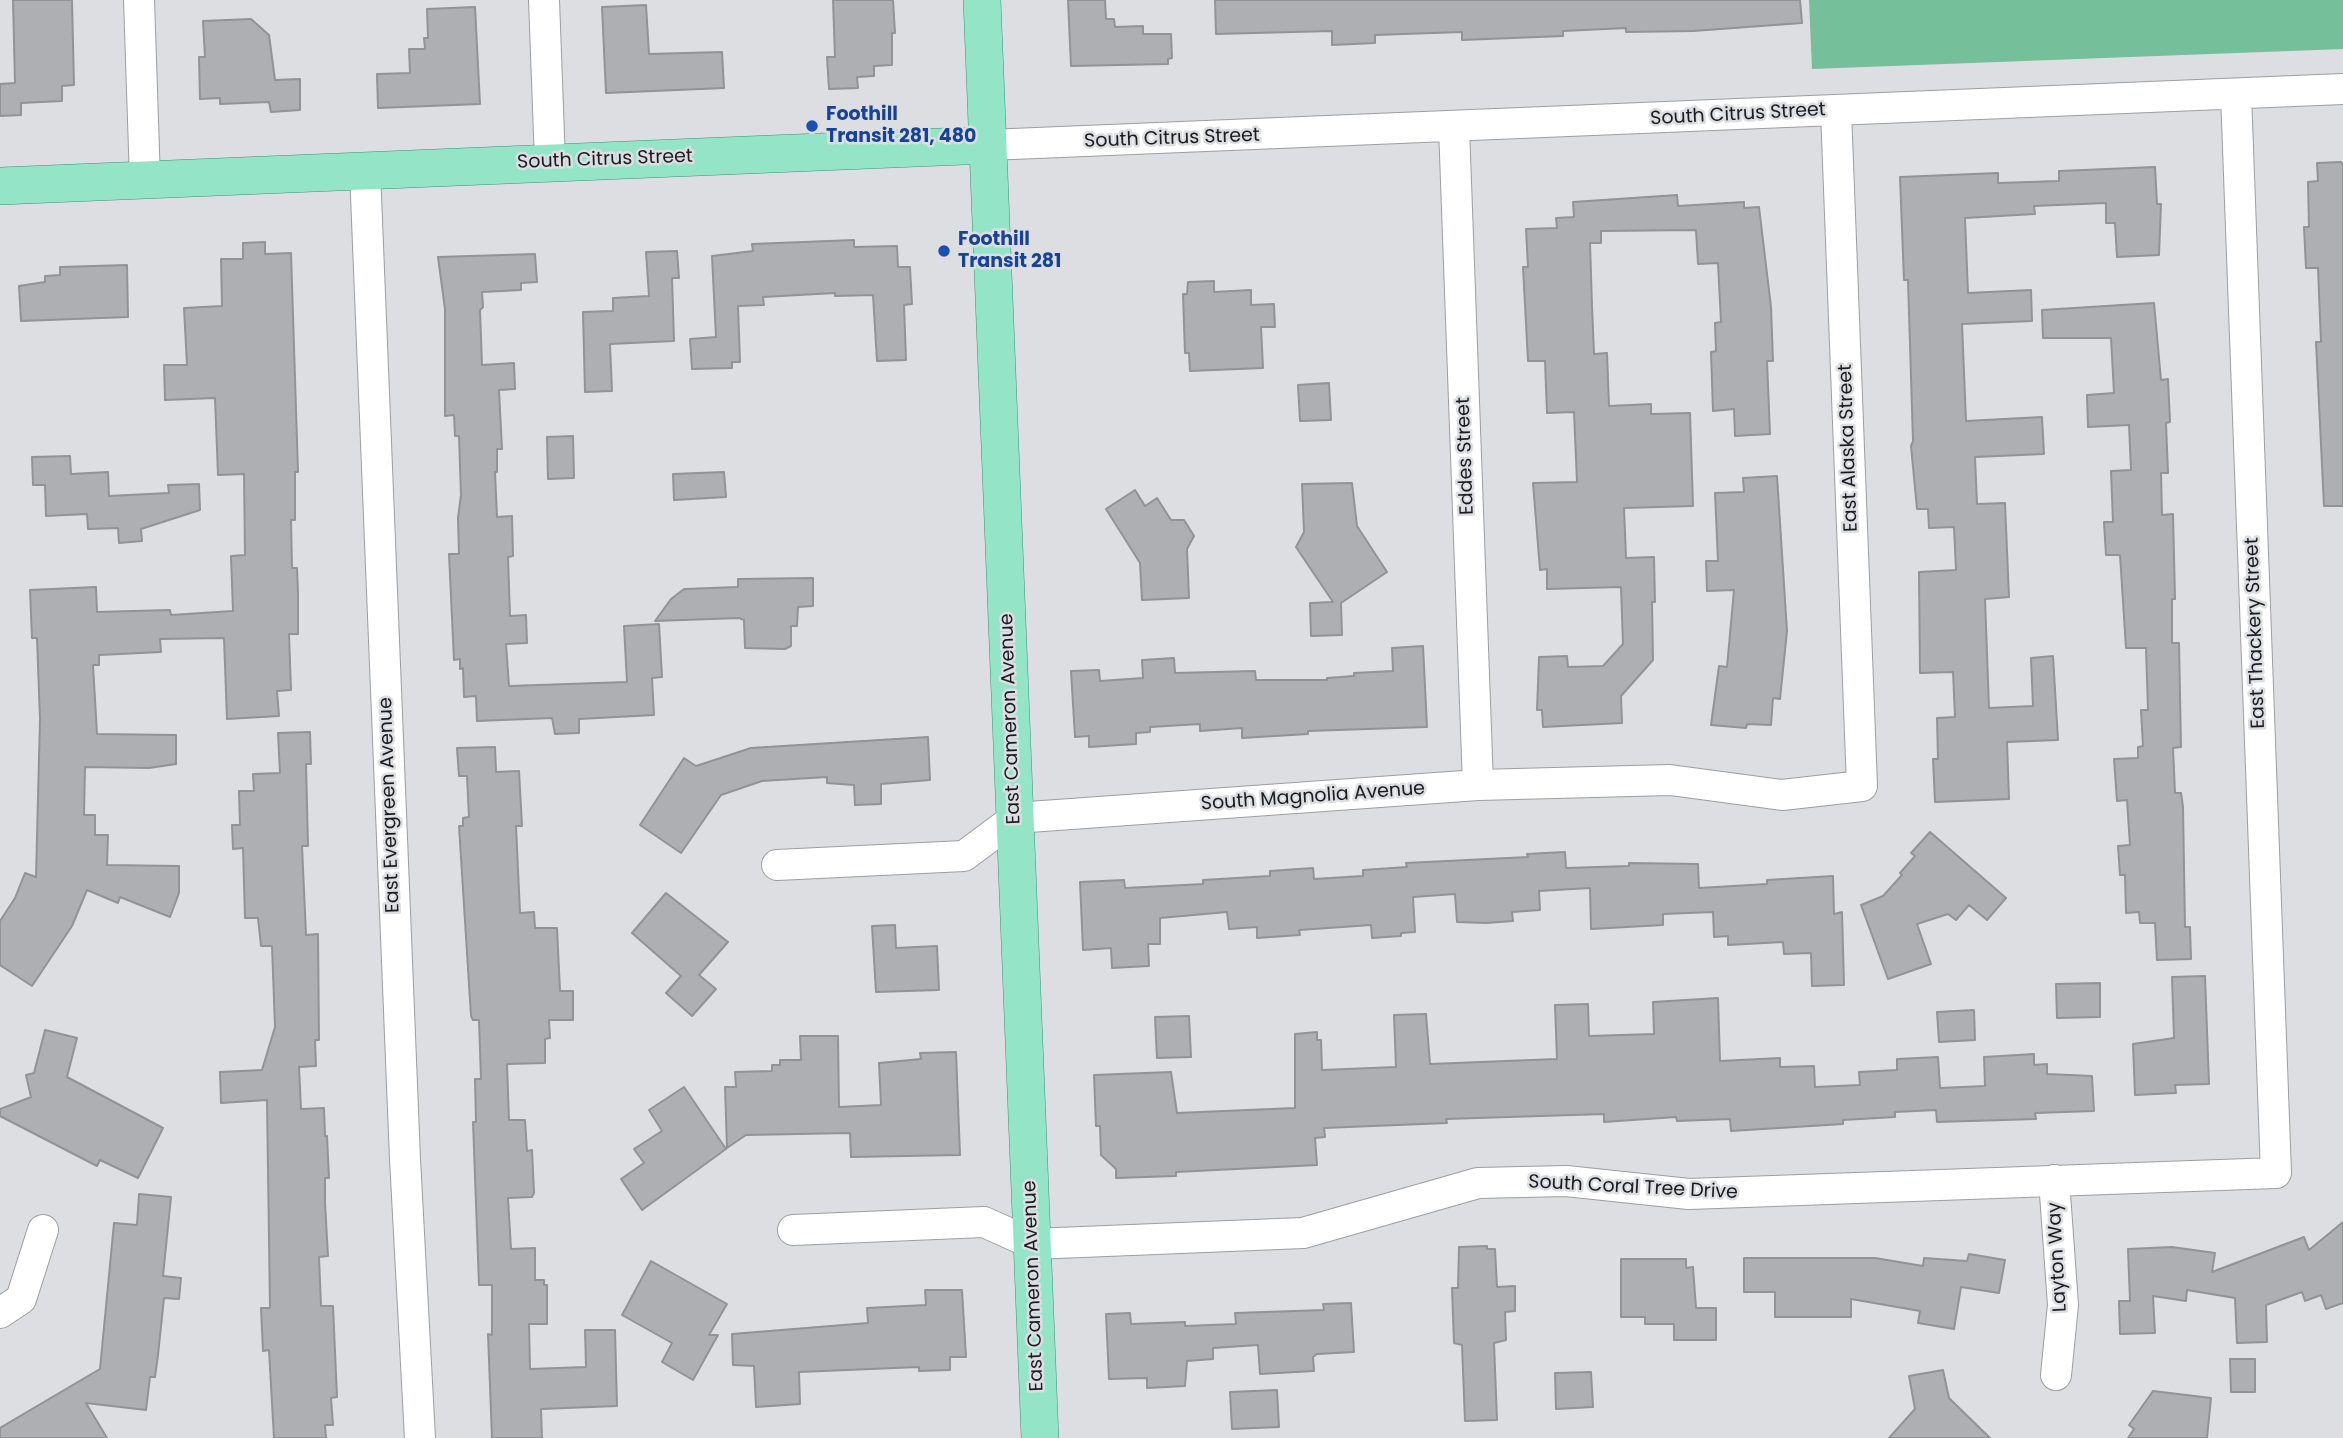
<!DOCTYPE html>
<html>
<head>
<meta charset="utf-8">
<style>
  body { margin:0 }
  canvas { display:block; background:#dddee2 }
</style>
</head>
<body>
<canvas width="2343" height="1438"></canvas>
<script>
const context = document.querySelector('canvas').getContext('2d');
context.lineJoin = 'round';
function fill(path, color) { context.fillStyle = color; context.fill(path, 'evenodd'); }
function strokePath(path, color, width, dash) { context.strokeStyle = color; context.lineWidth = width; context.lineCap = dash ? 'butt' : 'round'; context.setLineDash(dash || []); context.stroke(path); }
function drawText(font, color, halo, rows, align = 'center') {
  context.font = font + ' Poppins,sans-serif'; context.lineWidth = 5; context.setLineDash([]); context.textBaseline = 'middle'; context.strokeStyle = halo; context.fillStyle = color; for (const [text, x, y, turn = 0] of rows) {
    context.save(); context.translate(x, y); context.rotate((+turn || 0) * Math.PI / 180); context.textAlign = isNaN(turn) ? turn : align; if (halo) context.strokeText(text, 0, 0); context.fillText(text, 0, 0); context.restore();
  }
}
fill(new Path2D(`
  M1809,0H2343V49L1812,69Z`), '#75bf9b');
const building = new Path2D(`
  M13,0H72L74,85L62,86V101L21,103V115L0,116V84L15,83Z
  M833,0H893L895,33H892V65L874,66V76L857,77L858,88L829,89L827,57H835Z
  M1068,0H1105L1106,19H1114L1115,27L1143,26V34H1171L1172,58L1168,59V64L1071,66Z
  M1215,0H1800L1802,23L1693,31L1626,32V28L1563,31V36L1462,40V32L1375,35V43L1332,45V31L1216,34Z
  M646,5L649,54L722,52L724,88L606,93L602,7Z
  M475,7L480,104L378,108L377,74L410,73L409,49H425L424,38H428L427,9Z
  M251,19L269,35L275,80L300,79V110L271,112L269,102L220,104V98L200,99L199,57H205L203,21Z
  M2341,162L2343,165V506H2324L2316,342H2321L2318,268H2306L2304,227H2309L2308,182L2318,181L2317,163Z
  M2155,167L2157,204H2161L2159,255L2117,257L2115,223H2106V203L2034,206L2035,214L1965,218L1968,293L2031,290L2032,321L1962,324L1966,421L2042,417L2044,454L1975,457L1977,504L2005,503L2009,597L1985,599L1989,708L2033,706L2031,658L2053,656L2058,740L2007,742L2009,799L1935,802L1933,759H1938L1937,718L1955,717L1953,672L1920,673L1919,572L1956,570L1954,527L1929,528L1928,509H1917L1911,446L1913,441L1908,280H1904L1900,177L1998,173V183L2059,181V171Z
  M1677,195L1678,206L1744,202V208L1759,207L1771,307L1773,361H1767L1770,434L1735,436L1734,409L1713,411L1711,352L1716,351L1715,323L1721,322L1718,263L1698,264L1696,230L1601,231V243H1590L1592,306L1594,354L1607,353L1609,406L1651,404V414L1690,413L1693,506L1624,508L1626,558L1654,557L1655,602H1652L1653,660L1621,696L1622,723L1543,727L1542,710H1537L1539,657L1567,656L1568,667L1603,666L1623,644L1621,587L1547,589V569L1540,570L1533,483L1577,482L1574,412L1547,413L1545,361H1528L1523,267H1528L1526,229L1557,228L1556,218L1574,217L1573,202Z
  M854,240V247L897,246L898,267H910L912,304L904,305L906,360L877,361L873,295L835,296V293L763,297L764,305L738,306L740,362H732V368L692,369L690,339L716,337L712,256L753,251L752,244Z
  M265,242V254L291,253L298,472H295V520H291L292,568H297L298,593V634H289L291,690L277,691L279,716L227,719L224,638L160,639L161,652L99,655V665H93L97,734L176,735V764L149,768L85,767L84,815H95V835H108L107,865L179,866V893L170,917L120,897L118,903L87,890L72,926L32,986L0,965V921L15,898L25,873L36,877L40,719L37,638H32L30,590L96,587L97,612L170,610L171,615L233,611L231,556L245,555L244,474L218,475L215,398L165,400L164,365H187L184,308L222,306L221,259H243V243Z
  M677,251L679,278H672L674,341L610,344L612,391L585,392L583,312L613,311V298L649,296L646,252Z
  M535,254L537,282L521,283V290L482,292L483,307L480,310L482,365L514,363L515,389L499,390L502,449H497V472H495L497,517L512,516L513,556L508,557L510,616L526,615L527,643L506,644L509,686L627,682L624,626L659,624L662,677L652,678L654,715L579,719V733L555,734L552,718L477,721L476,696L464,697L463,668L460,669V659L454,660L449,554H459L458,518L461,495L459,436H455L454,415L445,416V309L438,257Z
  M127,265L128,317L21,321L19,286L45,282V276L60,275V267Z
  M1214,281V292L1251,290V305L1274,304L1275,327H1261L1263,368L1190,371L1189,353H1185L1183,294H1187L1188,282Z
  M2154,303L2161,380L2168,379L2170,422L2166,423L2168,473H2161L2162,515L2173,514L2175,599H2172V643H2179L2181,747L2173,748L2175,793H2181L2183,807L2185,927H2190L2191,959L2157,960L2155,923H2140L2139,912L2126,913L2125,875H2120L2118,846L2130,845L2127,800L2117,801L2114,759L2138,758V747L2143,746L2141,710H2148L2146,648H2126L2120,555H2106L2104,522H2113L2111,471L2131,470L2129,425L2088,427L2087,395L2114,393L2111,338H2043L2042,310Z
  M1329,383L1331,420L1300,421L1298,385Z
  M573,436L574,478L548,479L547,437Z
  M70,456L71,474L108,472L109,496L169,493L168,485L199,484L200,510L141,529L142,541L119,543L118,528L88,529L87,514L46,516L45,485H33L32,457Z
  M724,472L726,497L674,500L673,474Z
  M1777,476L1787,631L1780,699L1773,698L1771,725L1747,724L1746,728L1711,725L1719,666L1727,667L1734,590L1707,591L1706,561H1718L1715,493L1744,492L1743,478Z
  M1352,483L1357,526L1387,572L1341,603L1342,635L1311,636L1310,603L1333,602L1296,547L1304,532L1302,484Z
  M1135,490L1145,506L1157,498L1171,520H1184L1194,536L1187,549L1189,598L1142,600L1140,563L1106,509Z
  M813,578V606L798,607L797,626H791V646L785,649L745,648L744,620L739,618L655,621L671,599L684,589L738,587V579Z
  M1423,646L1427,727L1308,731V734L1242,738V728L1200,731V724L1150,727V732L1136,733V744L1089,747V736L1075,737L1071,671L1099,670L1100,681L1143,678L1142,660L1174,658L1175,673L1255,671L1256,680H1327V678L1354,676V673L1393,671L1392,648Z
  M310,732L311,764H306L308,846H302L306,935L318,934L319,1040H315L316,1066L299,1067L301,1109L324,1108L325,1136H327L329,1178H325V1203L328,1256L319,1257L321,1306H333L337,1397L331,1398L333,1425H325L326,1438H274L269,1350L263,1351L261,1308H270L267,1100L221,1103L220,1072L262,1070L275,1027L272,946H261L258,918H245L243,848L233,849L232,825H240L239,791H254L253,774L280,773L278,733Z
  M928,737L930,780L881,784V804L855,805L854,785L827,783V777L762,781L721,795L681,853L640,825L684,758L696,766L751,748Z
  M495,747L496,772L519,771L522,826H516L520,913L534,912L535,928H557L560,991H573V1020H549L550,1038L545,1039V1063L507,1064L509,1120H525L527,1151L532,1150L534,1193L532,1197L508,1198L511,1249L535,1248V1280H544V1285H547V1324H529L530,1369L586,1367L585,1330H615L617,1406L541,1409L542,1438H492L488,1334L492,1335V1285H479L473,1122H476L475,1079H481L479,1020H473L471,1016L459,826H463V818L469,817L467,776H459L457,748Z
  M1930,832L2006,898L1987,920L1969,905L1956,920L1948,914L1917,924L1931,964L1888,979L1861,905L1883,896L1902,875L1900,873L1915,856L1911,853Z
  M1565,852L1566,868L1629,866V863L1698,864L1699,888L1767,884V880L1833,876L1834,914L1842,912L1844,985L1812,986L1811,953L1784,954L1783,942L1728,945V936L1714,937L1713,912L1663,914V925L1591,929L1590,888L1539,891L1540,910L1512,912L1513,921L1486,923L1457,922L1455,894L1413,897L1415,932L1401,933V936L1372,938L1371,925L1299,930L1300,935L1257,938V927L1229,929L1227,912L1160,918V944H1148L1149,966L1112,968L1111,948L1083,950L1080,882L1124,880L1125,888L1203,884V880L1270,876V871L1313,868L1314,879L1363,876V870L1407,867L1406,863L1528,857L1527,854Z
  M666,893L728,942L699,975L716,989L692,1016L666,993L681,976L632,933Z
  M895,925L896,948L937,946L939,990L876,992L872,926Z
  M2205,976L2209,1084L2175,1085L2176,1093L2135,1095L2133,1044L2174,1038L2172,977Z
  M2100,983V1017L2057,1018L2056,984Z
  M1718,998L1720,1061L1780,1058V1067L1814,1066L1815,1087L1860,1085L1859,1072L1897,1070V1059L1938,1057L1940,1088L1985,1086L1984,1057L2034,1054V1065L2047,1064V1074L2092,1076L2094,1111L2035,1113L2036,1119L1937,1122L1936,1110L1895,1112V1117L1843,1120V1124L1731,1131L1730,1119L1677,1121L1676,1117L1604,1122V1114L1446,1119L1447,1123L1324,1128L1325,1137L1315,1138L1317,1165L1176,1172V1176L1116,1178V1169L1101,1155L1100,1126H1096L1094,1075L1171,1072L1177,1113L1295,1108V1034L1317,1032V1040H1321L1322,1070L1396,1067L1394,1015L1426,1014L1430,1064L1557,1059L1555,1005L1588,1004L1589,1036L1654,1034L1653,1002Z
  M1974,1010L1975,1040L1939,1042L1937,1012Z
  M1189,1016L1191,1057L1157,1058L1155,1017Z
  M45,1030L77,1038L67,1077L163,1128L138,1178L100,1160L97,1166L0,1116V1109L31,1097L26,1075L34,1073Z
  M800,1036H838L839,1107L881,1105L879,1063L921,1059L920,1053L956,1052L960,1155L851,1157L850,1133L746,1135L727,1148L725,1087H736L735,1072L772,1071V1065H780V1060H801Z
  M684,1087L726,1149L642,1210L621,1179L644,1163L634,1149L662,1131L649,1110Z
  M139,1194L171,1197L163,1276L181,1278L179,1299L164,1298L158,1355L155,1377H150L146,1410L86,1403L107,1438H0V1428L100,1369L114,1223L137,1225Z
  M2343,1222V1303L2326,1309L2321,1295L2305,1301L2302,1292L2266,1305L2267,1342L2237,1343L2235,1298L2187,1290L2186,1301L2153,1296L2155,1333L2120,1334L2119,1301H2130L2128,1249L2172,1247L2215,1253L2212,1272L2304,1237L2309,1250Z
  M1487,1246V1249H1495L1497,1287L1515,1286V1311L1505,1312L1506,1340L1494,1343L1497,1420L1465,1421L1462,1345L1454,1343L1452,1288H1458L1459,1247Z
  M1969,1254L2005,1260L1999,1293L1961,1287L1954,1329L1918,1323L1920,1311L1851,1299V1317H1775V1292H1744V1258H1875L1923,1266L1924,1258L1967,1261Z
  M1621,1259H1686V1268L1693,1267L1696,1308H1716V1340H1674V1324H1645V1317H1621Z
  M651,1261L727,1304L709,1335H718L693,1380L662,1362L672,1343L622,1315Z
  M925,1290H962L966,1357H950V1370L919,1371V1367L799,1372L800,1404L756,1407L754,1366L733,1365L732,1334L868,1323L867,1308L926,1305Z
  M1351,1303L1354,1352L1317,1354L1313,1357L1314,1371L1260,1374L1258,1345L1213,1348V1359L1187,1361L1185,1386L1147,1388V1378L1109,1379L1106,1314L1130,1313L1131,1324L1185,1322V1326L1236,1324L1235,1313L1324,1310L1323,1304Z
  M2230,1359H2255V1392H2231Z
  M1943,1370L1949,1398L1990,1438H1889L1915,1409L1909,1376Z
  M1591,1372L1593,1407L1556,1409L1555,1373Z
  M1277,1390L1279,1427L1232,1429L1230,1392Z
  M2153,1391L2211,1398L2207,1438H2128L2134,1429L2129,1425Z`);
fill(building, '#aeafb3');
strokePath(building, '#929396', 2);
const minor = new Path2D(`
  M139,0L145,180
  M544,0L550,162
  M1454,127L1478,785
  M988,145L2343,89
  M365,171L405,1159L420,1438
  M777,865L964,856L1015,818L1478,785L1670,780L1782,795L1862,786L1836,111
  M2054,1180L2063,1305L2056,1375
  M793,1230L984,1222L1033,1244L1303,1233L1478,1183L1566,1181L1689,1194L2276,1173L2236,94
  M0,1313L21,1299L43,1230`);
const major = new Path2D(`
  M982,0L1040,1438
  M0,186L988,145`);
strokePath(minor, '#9c9ea1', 32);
strokePath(major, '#3c9274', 38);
strokePath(minor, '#fff', 30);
strokePath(major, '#94e4c8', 37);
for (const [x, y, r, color] of [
  [812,126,7,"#1a4fb4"],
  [944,251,7,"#1a4fb4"]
]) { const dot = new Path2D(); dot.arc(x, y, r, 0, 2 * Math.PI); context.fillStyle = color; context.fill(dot); strokePath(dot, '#dddee2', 2.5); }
drawText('bold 19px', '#164399', '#dddee2', [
  ["Foothill",826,115],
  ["Transit 281, 480",826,137],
  ["Foothill",958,240],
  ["Transit 281",958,262]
], 'left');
drawText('19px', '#1b1b1d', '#dddee2', [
  ["South Citrus Street",1738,115,-3],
  ["South Citrus Street",1172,139,-2],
  ["South Citrus Street",605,160,-2],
  ["East Alaska Street",1849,448,-92],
  ["Eddes Street",1466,456,-92],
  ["East Thackery Street",2256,633,-92],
  ["East Cameron Avenue",1011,719,-92],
  ["South Magnolia Avenue",1313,797,-4],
  ["East Evergreen Avenue",390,805,-92],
  ["South Coral Tree Drive",1633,1188,3],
  ["Layton Way",2058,1257,-93],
  ["East Cameron Avenue",1034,1286,-92]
]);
</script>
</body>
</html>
